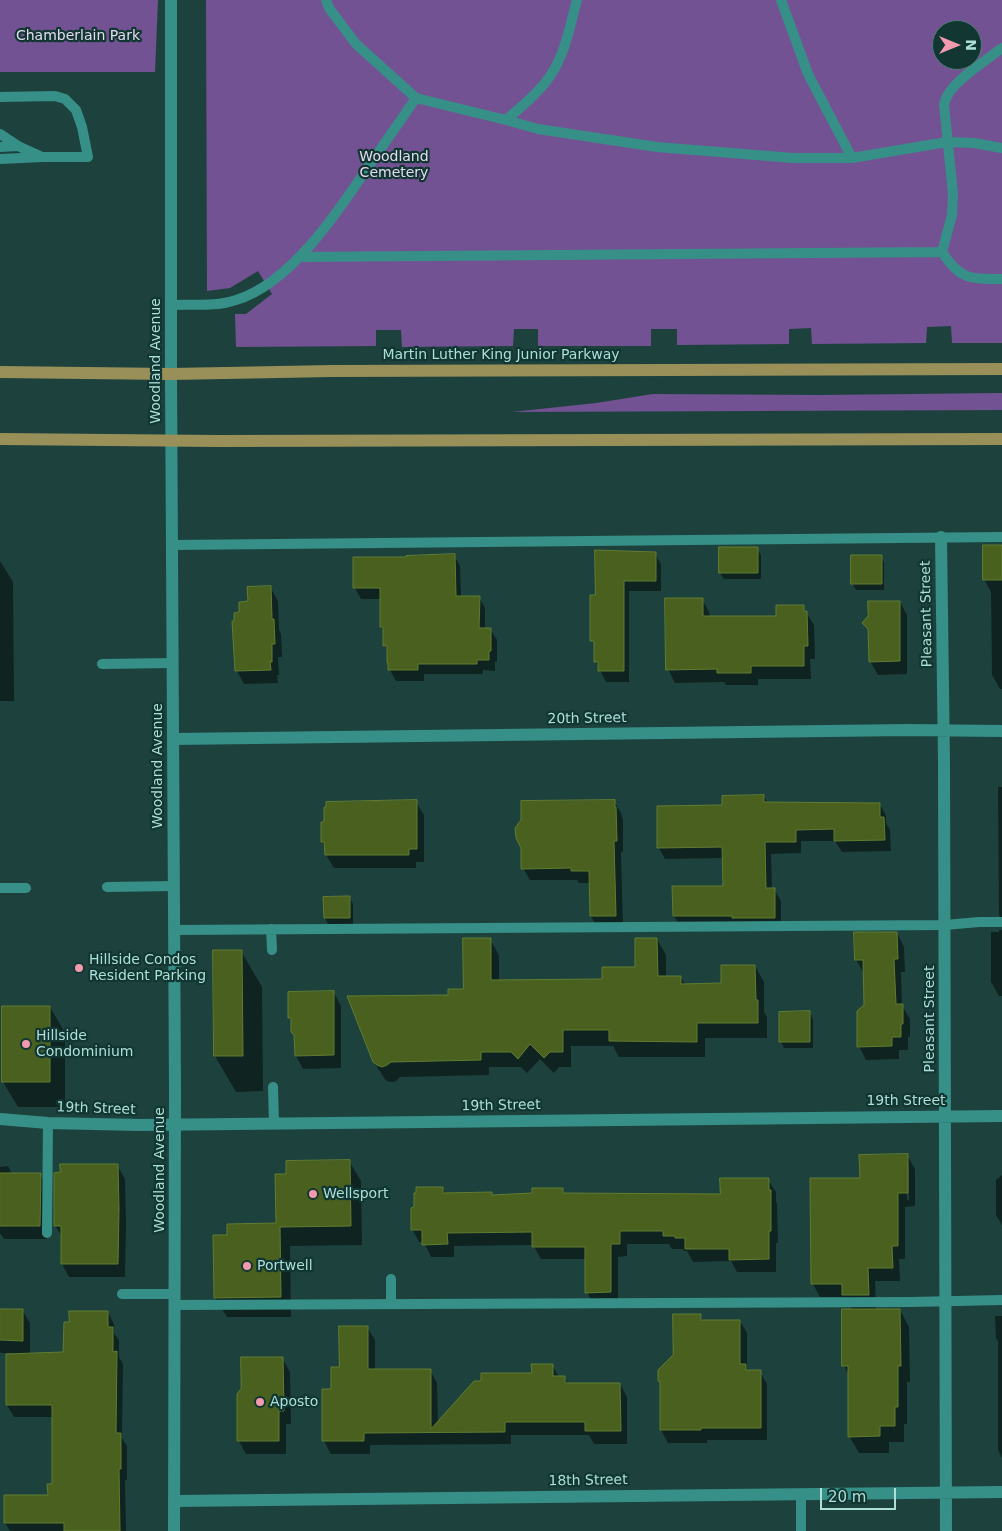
<!DOCTYPE html>
<html>
<head>
<meta charset="utf-8">
<style>
  body { margin:0 }
  #map { position:relative; width:1002px; height:1531px; overflow:hidden; background:#1d423e; font-family:"DejaVu Sans",sans-serif }
  canvas { display:block }
  .north { position:absolute; left:932px; top:20px; width:50px; height:50px; box-sizing:border-box; background:#123733; border:1px solid #507a75; border-radius:50%; rotate:90deg; font-size:14px; font-weight:700; line-height:20px; text-align:center; color:#acdfd8 }
  .north::after { content:''; display:block; margin:auto; width:18px; height:22px; background:#f29aad; clip-path:polygon(50% 0,100% 100%,50% 72%,0 100%) }
  .scale { position:absolute; left:820px; top:1488px; width:76px; height:22px; box-sizing:border-box; border:2px solid #acdfd8; border-top:0; padding-left:6px; font-size:15px; line-height:18px; white-space:nowrap; color:#acdfd8; -webkit-text-stroke:4px #123733; paint-order:stroke }
</style>
</head>
<body>
<div id="map">
<canvas width="1002" height="1531"></canvas>
<div class="north">N</div>
<div class="scale">20 m</div>
</div>
<script>
const context = document.querySelector('canvas').getContext('2d');
context.lineJoin = 'round';
function fill(path, color) { context.fillStyle = color; context.fill(path, 'evenodd'); }
function strokePath(path, color, width, dash) { context.strokeStyle = color; context.lineWidth = width; context.lineCap = dash ? 'butt' : 'round'; context.setLineDash(dash || []); context.stroke(path); }
function drawText(font, color, halo, rows, align = 'center') {
  context.font = font + ' "DejaVu Sans",sans-serif'; context.lineWidth = 4.5; context.setLineDash([]); context.textBaseline = 'middle'; context.strokeStyle = halo; context.fillStyle = color; for (const [text, x, y, turn = 0] of rows) {
    context.save(); context.translate(x, y); context.rotate((+turn || 0) * Math.PI / 180); context.textAlign = isNaN(turn) ? turn : align; if (halo) context.strokeText(text, 0, 0); context.fillText(text, 0, 0); context.restore();
  }
}
fill(new Path2D(`
  M0,0H158L155,72H0Z
  M206,0H1002V343H952L951,326L927,327L926,343L812,344L811,328L789,329V344L677,345V329H651V346H538V329H514L513,346L402,347L401,330H376V346L236,347L235,314H246L272,294L258,271L230,288L207,291ZM942,30H972V60H942Z
  M1002,393V410L512,412L596,403L653,394L821,395Z`), '#735293');
fill(new Path2D(`
  M1002,546V689H1000L992,675L991,592L984,579Z
  M757,549L761,555V579H724L720,573Z
  M655,554L661,564V591H629V682H606L596,662V647L592,640L596,597Z
  M454,555L460,566L461,597H479L485,608V629H490L497,640V662H495V671L483,670V674H424V681H396L390,670L388,652L385,646V633L381,627V599H361L355,588Z
  M881,556L884,562V590H856L852,583Z
  M0,561L13,582L14,701H0Z
  M270,587L278,601L279,630L281,634L282,657H278L279,675H277L278,683L244,684L237,671L240,614L249,602Z
  M702,599L709,612L710,617H777L803,607L814,625L815,659H810L811,679H758V685H726L724,682L675,683L668,669Z
  M900,602L907,615V674L878,675L870,661V634L864,623L870,617Z
  M998,787H1002V920L999,915Z
  M764,796L768,804H880L886,816V823L890,830L891,851L842,852L835,841H801V853L771,854L772,889H774L781,901V929L681,928L674,916V888L724,887V858L665,859L659,848L723,806Z
  M614,801L621,813L623,820V852H621L623,928H598L591,916L590,883H579L577,880H530L523,868Z
  M416,802L424,815V862H416V868H334L326,855V849L322,842Z
  M324,898H350L353,904V924H328L325,918Z
  M999,930H1002V996H999L991,982V932H999Z
  M897,933L904,947L905,972H901L902,1006L910,1019V1037H908V1050H899V1059L866,1060L859,1046L865,1005L864,973L856,960Z
  M490,939L499,955V981L603,980L637,968L657,939L666,955V977H681L685,985L722,984L755,966L764,982V1012L767,1017V1038H705V1057H619L613,1046H571V1067H559L554,1073L540,1059L527,1073L521,1067H489V1075L400,1077L396,1081L392,1082L387,1081L384,1078L374,1062L449,996L465,990Z
  M241,951L262,987L263,1091L236,1092L215,1056Z
  M334,993L341,1006V1068L303,1069L296,1056L295,1037L292,1022L289,1017Z
  M50,1007L65,1033V1107H18L3,1082Z
  M809,1012L813,1019V1048H784L781,1042Z
  M907,1155L915,1169V1206L905,1207V1259H899L900,1281H875L876,1310H900L909,1327L910,1382H907V1424H904V1442H889V1453H859L849,1436V1375L844,1366L852,1310L844,1297H820L813,1284L861,1179ZM906,1167H909V1200H907Z
  M349,1161L361,1181L362,1245L290,1246L291,1317H227L215,1298L229,1236L277,1224L287,1175Z
  M117,1165L125,1179L126,1223L125,1277H69L62,1264V1237L55,1225Z
  M8,1166L12,1174H40L48,1187L47,1239H4L0,1233V1167Z
  M1002,1175V1225L996,1215V1180Z
  M768,1180L776,1192V1201L777,1204L778,1243H776V1272H737L731,1261L693,1262L687,1251H684L683,1249H672L669,1244H627V1256L618,1257V1305H594L587,1292L586,1259H541L533,1245L454,1246V1257H431L424,1242H419L412,1229L442,1188L446,1194L492,1193L493,1196L533,1194L562,1190L565,1194L721,1195Z
  M0,1310H22L30,1323V1355L64,1353L70,1323L108,1312L114,1324V1333L119,1340V1357L123,1364L122,1438L127,1446V1480H125L126,1531H10L5,1523L49,1497L53,1485V1417H14L7,1405L13,1353H1L0,1351Z
  M700,1315L704,1321H740L747,1333V1368L749,1372H760L767,1384V1440H707V1443H668L661,1430V1383L674,1355Z
  M995,1316H1002V1458L998,1450V1341L996,1338Z
  M367,1327L375,1340V1370H430L437,1383L438,1424L552,1365L559,1377H564L568,1384H620L627,1397V1444H594L589,1435H511V1444L370,1445V1454H331L324,1441L333,1390L341,1369Z
  M282,1358L290,1372L291,1424H286V1454H246L239,1441Z`), '#0007');
const building = new Path2D(`
  M983,545H1002V580H983Z
  M719,547H758V573H719Z
  M595,550L656,552V581H624V671H598V662H594V641H590V595H595Z
  M455,554L456,596H480L479,628H491V651H489V660H477V664H418V670H388V663H387V646H383V627H380V588H353V557H406V556Z
  M851,555H882V584H851Z
  M271,586L272,619H274L275,644H272V662H270L271,670L235,671L232,621H234V613L239,612V602L248,601L247,587Z
  M665,598H703V616H776V605H804V611H807L808,646H804V666H751V673H717V669L666,670Z
  M868,601H900V661L869,662L868,629L862,623L868,616Z
  M764,795V802L880,803V817H884L885,840L834,841V829L796,830V842H765L766,888H775V918H732V916H673L672,886H723L722,847L657,848V806L722,805V796Z
  M417,800V849H409V855H325L324,842H321V822H324V807H326V802Z
  M615,800V807H616L617,841H614L616,916H590L589,871H571V868L521,869V848L516,838L515,828L521,820V801Z
  M346,896H350V918H324L323,897Z
  M854,932H897L898,959H894L896,1004H903V1024H901V1037H892V1046L857,1047V1011L864,1005L863,960H855Z
  M463,938H491V980L602,979V967H635V938H657L658,976H681V984L721,983V965H755L756,1000H758V1023H697V1042L609,1041V1030H563V1052H550L544,1058L530,1044L518,1059L511,1052H481V1060L391,1062L387,1065L382,1067L377,1065L373,1062L347,996L448,995V989H463Z
  M213,950H242L243,1056H214Z
  M334,991V1055L295,1056L294,1035L291,1032V1018H288V992Z
  M2,1006H50V1082H2Z
  M810,1011V1042H779V1012Z
  M908,1154V1193H898V1246H892L893,1268H868L869,1295H842V1284H811L810,1178H860L859,1155Z
  M350,1160L351,1226L280,1227L281,1297L214,1298L213,1235H227V1224L276,1223L275,1174H286V1161Z
  M60,1164H118L119,1209L118,1264H61V1226H54V1173L60,1172Z
  M0,1173H41L40,1226H0Z
  M720,1178H769V1190H771V1231H769V1259L729,1260V1249H685V1238H675V1236H663V1231H620V1244H611V1292L585,1293V1247H532V1232L447,1233L448,1244L422,1245V1230H411V1208L414,1207V1193H416V1187H443V1193L492,1192V1195L532,1193V1188H563V1193L720,1194Z
  M0,1309H23V1341L0,1340Z
  M842,1309H900L901,1366H898V1407H895V1426H880V1436L848,1437V1366H842Z
  M69,1311H108V1327H113V1352L117,1351L116,1433H121V1469H119L120,1531H64V1523H4V1495H48L47,1484H52V1405H6V1354L63,1352L64,1322H69Z
  M673,1314H701V1320H740V1364H746V1370H761V1428H701V1430H660V1382L658,1381V1370L673,1355Z
  M339,1326H368V1369H431V1429L474,1381H481V1373H532L531,1364H553V1376H565V1383H620L621,1431H585V1422H505V1432L364,1433V1441H322V1389H331V1367H339Z
  M241,1357H283L284,1411H279V1441H237V1394L241,1389Z`);
fill(building, '#49601e');
strokePath(building, '#617c31', 1);
strokePath(new Path2D(`
  M326,0L329,8L356,44L416,98L506,120C521,107 542,90 552,73C566,51 570,25 577,0
  M781,0L808,74L852,158
  M1002,48C988,59 958,78 949,93C947,96 945,100 944,104L953,194L952,215L942,252C960,280 970,279 1002,279
  M0,97L55,96L65,99L76,110L82,127L88,157H43L0,159
  M506,120L538,129L657,147L793,158H852L947,142L974,143L1002,148
  M0,134L18,146
  M0,147L18,146L40,156
  M299,257L942,252
  M171,305C192,304 216,307 236,300C290,284 338,212 368,167C384,144 400,121 416,98
  M172,545L1002,537
  M102,664L173,663
  M107,887L174,886
  M0,888H26
  M271,929L272,950
  M174,930L945,925L979,922H1002
  M273,1087L274,1124
  M47,1233L48,1123
  M391,1279V1304
  M122,1294H174
  M174,1305L911,1302L1002,1300
  M801,1494V1531`), '#379087', 10);
strokePath(new Path2D(`
  M171,0V374
  M941,537L944,763L946,1531
  M173,739L909,730L1002,731
  M0,1119L48,1123L140,1125L1002,1116
  M174,1501L1002,1492`), '#379087', 12);
strokePath(new Path2D(`
  M171,374L175,1090L174,1531`), '#379087', 12);
strokePath(new Path2D(`
  M0,372L171,374L332,371L1002,369
  M0,439L218,441L1002,439`), '#999059', 12);
for (const [x, y, r, color] of [
  [79,968,5,"#f29aad"],
  [26,1044,5,"#f29aad"],
  [313,1194,5,"#f29aad"],
  [247,1266,5,"#f29aad"],
  [260,1402,5,"#f29aad"]
]) { const dot = new Path2D(); dot.arc(x, y, r, 0, 2 * Math.PI); context.fillStyle = color; context.fill(dot); strokePath(dot, '#123733', 2); }
drawText('14px', '#e5dbf0', '#123733', [
  ["Chamberlain Park",78,36],
  ["Woodland",394,157],
  ["Cemetery",394,173]
]);
drawText('14px', '#acdfd8', '#123733', [
  ["Martin Luther King Junior Parkway",501,355],
  ["Woodland Avenue",156,361,-90],
  ["Pleasant Street",927,614,-91],
  ["20th Street",587,719,-1],
  ["Woodland Avenue",158,766,-90],
  ["Pleasant Street",930,1019,-90],
  ["19th Street",906,1101],
  ["19th Street",501,1106,-1],
  ["19th Street",96,1109,2],
  ["Woodland Avenue",160,1170,-90],
  ["18th Street",588,1481,-1]
]);
drawText('14px', '#acdfd8', '#123733', [
  ["Hillside Condos",89,960],
  ["Resident Parking",89,976],
  ["Hillside",36,1036],
  ["Condominium",36,1052],
  ["Wellsport",323,1194],
  ["Portwell",257,1266],
  ["Aposto",270,1402]
], 'left');
</script>
</body>
</html>
